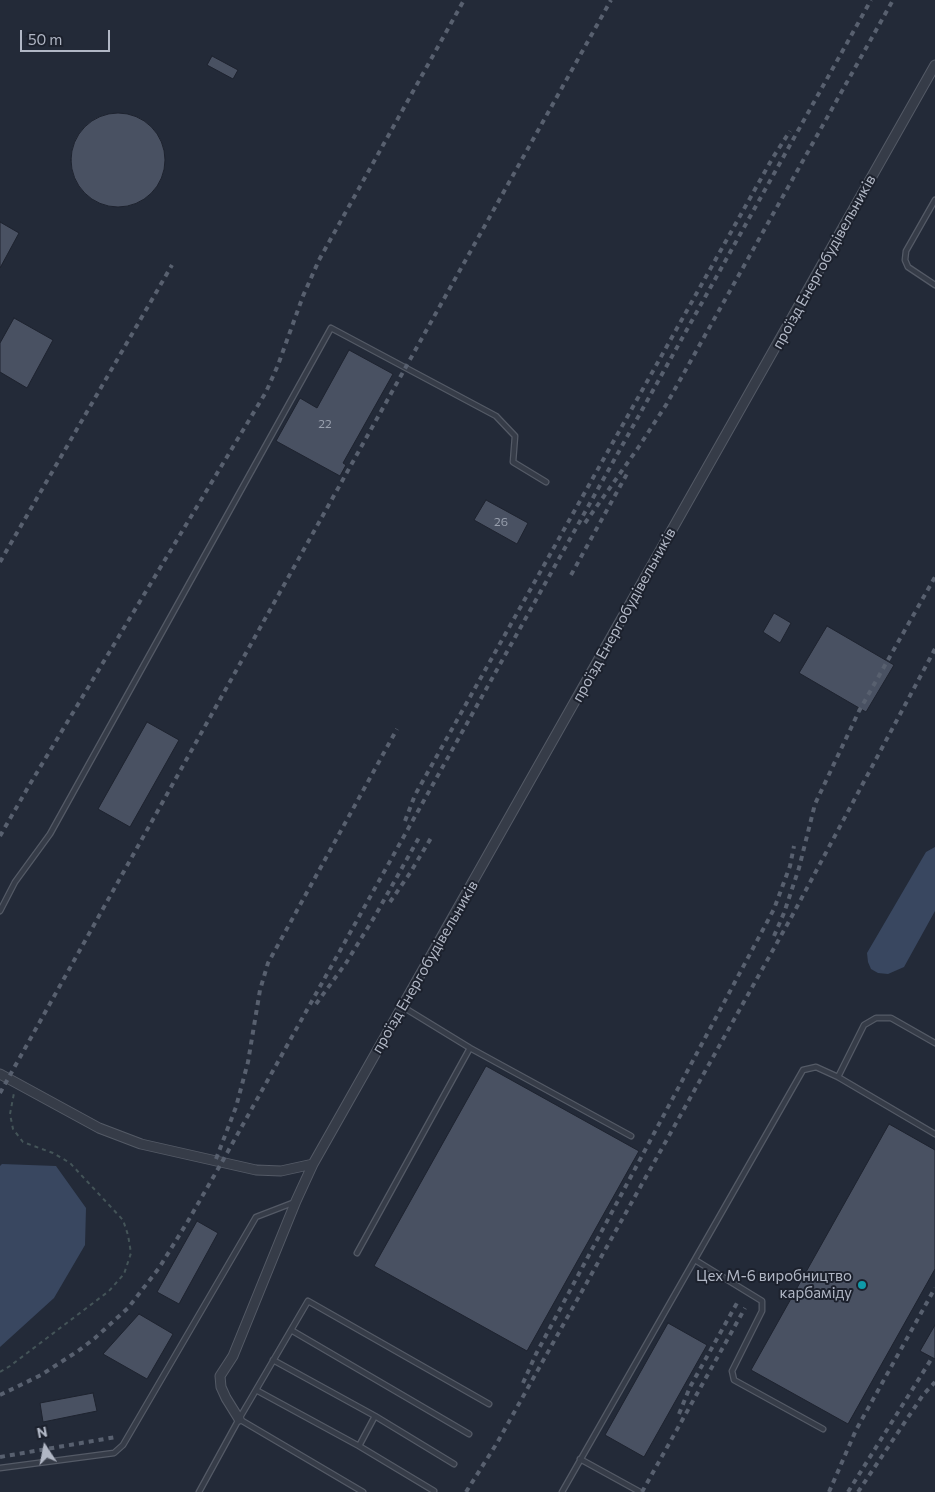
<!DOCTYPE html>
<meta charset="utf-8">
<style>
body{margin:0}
#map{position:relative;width:935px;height:1492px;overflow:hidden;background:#232a38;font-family:Commissioner,sans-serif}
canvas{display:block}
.north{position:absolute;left:20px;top:1422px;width:50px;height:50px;-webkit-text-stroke:4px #1c212d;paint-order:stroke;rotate:349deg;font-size:14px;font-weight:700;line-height:20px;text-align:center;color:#b1b7c5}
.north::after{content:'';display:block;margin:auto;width:18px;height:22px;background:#b1b7c5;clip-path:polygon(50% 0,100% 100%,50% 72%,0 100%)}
.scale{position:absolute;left:20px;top:30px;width:90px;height:22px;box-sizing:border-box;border:2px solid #b1b7c5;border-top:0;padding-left:6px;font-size:15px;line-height:18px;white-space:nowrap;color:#b1b7c5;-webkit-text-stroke:4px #1c212d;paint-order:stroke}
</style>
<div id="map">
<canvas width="935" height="1492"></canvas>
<div class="north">N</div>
<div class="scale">50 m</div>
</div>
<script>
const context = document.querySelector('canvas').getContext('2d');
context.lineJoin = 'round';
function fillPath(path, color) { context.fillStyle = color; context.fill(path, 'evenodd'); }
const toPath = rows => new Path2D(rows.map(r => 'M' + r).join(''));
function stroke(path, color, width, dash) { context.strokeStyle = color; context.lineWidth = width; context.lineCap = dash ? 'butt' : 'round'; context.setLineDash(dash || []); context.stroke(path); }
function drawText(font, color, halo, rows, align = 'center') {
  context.font = font + ' Commissioner,sans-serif'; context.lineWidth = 4; context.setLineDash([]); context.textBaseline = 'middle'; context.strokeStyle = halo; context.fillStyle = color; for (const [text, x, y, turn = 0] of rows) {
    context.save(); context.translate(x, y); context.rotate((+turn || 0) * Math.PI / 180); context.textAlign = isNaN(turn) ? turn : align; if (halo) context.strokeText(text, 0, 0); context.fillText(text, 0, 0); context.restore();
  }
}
const water = toPath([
 [935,847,935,911,904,967,888,974,878,973,871,969,868,962,867,953,926,852],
 [2,1164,56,1166,86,1208,85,1245,54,1298,0,1347,0,1166]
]);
const building = toPath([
 [212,56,238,70,233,79,207,65,212,56],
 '71 160a47 47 0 1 1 94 0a47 47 0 1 1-94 0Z',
 [0,222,19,233,0,268,0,222],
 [14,318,53,340,27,388,0,372,0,343,14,318],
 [349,350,393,374,343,463,346,465,340,476,276,441,300,398,317,408,349,350],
 [486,500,528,523,517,544,474,520,486,500],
 [774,613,791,623,780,643,763,632,774,613],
 [827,626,894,665,866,712,799,673,827,626],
 [147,722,179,740,130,827,98,809,147,722],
 [486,1066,639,1151,527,1351,374,1266,486,1066],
 [889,1124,935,1150,935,1269,848,1424,751,1370,889,1124],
 [197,1221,218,1233,179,1304,157,1292,197,1221],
 [139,1314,173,1334,147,1379,103,1354,139,1314],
 [668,1323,707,1345,644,1457,605,1435,668,1323],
 [935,1325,935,1359,920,1351,935,1325],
 [93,1393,97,1411,43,1422,40,1403,93,1393]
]);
const path = toPath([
 [0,1372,10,1366,109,1291,124,1274,131,1253,128,1235,123,1220,70,1163,53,1153,23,1142,13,1129,10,1114,14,1093]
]);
const lane = toPath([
 [935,200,906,251,905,260,908,267,935,285],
 [0,911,15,882,50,834,331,328,496,416,515,436,513,462,546,482],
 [403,1007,470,1048,631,1136],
 [838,1077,864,1025,876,1018,891,1018,935,1043],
 [357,1253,470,1048],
 [695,1260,762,1301,762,1311,732,1371,734,1380,823,1429],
 [291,1330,469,1434],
 [273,1360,375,1416,454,1464],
 [256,1390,359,1446,434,1491],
 [239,1419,363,1492],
 [359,1446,375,1416],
 [580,1459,640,1492],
 [0,1468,114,1453,123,1445,256,1217,295,1202],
 [199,1492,239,1419,308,1301,489,1404],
 [562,1492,803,1070,816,1067,838,1077,935,1134]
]);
const street = toPath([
 [0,1074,99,1128,141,1144,256,1170,281,1171,313,1164],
 [239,1419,226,1398,221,1387,220,1376,233,1356,296,1201,313,1164,935,65]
]);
const rail = toPath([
 [585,523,638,448,666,405,893,0],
 [0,562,172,265],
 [571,575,628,472],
 [405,821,415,795,772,159,790,131],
 [0,836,30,784,266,392,278,365,303,296,319,260,464,0],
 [390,902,410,873,431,838],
 [774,936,784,913,799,868,815,804,859,711,935,577],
 [316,1004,346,963,375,916,421,834],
 [0,1093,611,0],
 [216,1159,236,1107,248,1062,260,990,268,963,397,729],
 [523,1383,536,1354,774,909,790,866,794,846],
 [0,1395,41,1375,78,1351,95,1338,128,1308,159,1268,188,1221,222,1162,871,0],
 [679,1414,690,1387,737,1303],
 [0,1457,116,1437],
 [466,1492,497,1443,792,916,935,649],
 [642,1492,745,1308],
 [829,1492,856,1430,935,1288],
 [848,1492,932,1358],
 [858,1492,923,1395,935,1382]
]);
const markers = [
 [862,1285,5,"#0f9aa8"]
];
const numberNames = [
 ["22",325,424],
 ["26",501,522]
];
const streetNames = [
 ["проїзд Енергобудівельників",824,262,-61],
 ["проїзд Енергобудівельників",624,615,-61],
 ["проїзд Енергобудівельників",425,967,-60]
];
const poiNames = [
 ["Цех М-6 виробництво",852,1276],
 ["карбаміду",852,1293]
];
fillPath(water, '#394760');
fillPath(building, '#495162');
stroke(building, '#1e232f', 1);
stroke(lane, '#545a66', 7);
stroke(street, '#545a66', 11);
stroke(path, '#445458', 2, [4, 4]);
stroke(lane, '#363c48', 4.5);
stroke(street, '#363c48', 9);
stroke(rail, '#58606f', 4, [5, 5]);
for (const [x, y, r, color] of markers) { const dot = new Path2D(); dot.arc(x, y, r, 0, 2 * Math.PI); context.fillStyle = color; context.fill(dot); stroke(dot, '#1c212d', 2); }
drawText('12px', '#979eac', null, numberNames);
drawText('15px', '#b1b7c5', '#1c212d', streetNames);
drawText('15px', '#b1b7c5', '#1c212d', poiNames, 'right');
</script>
